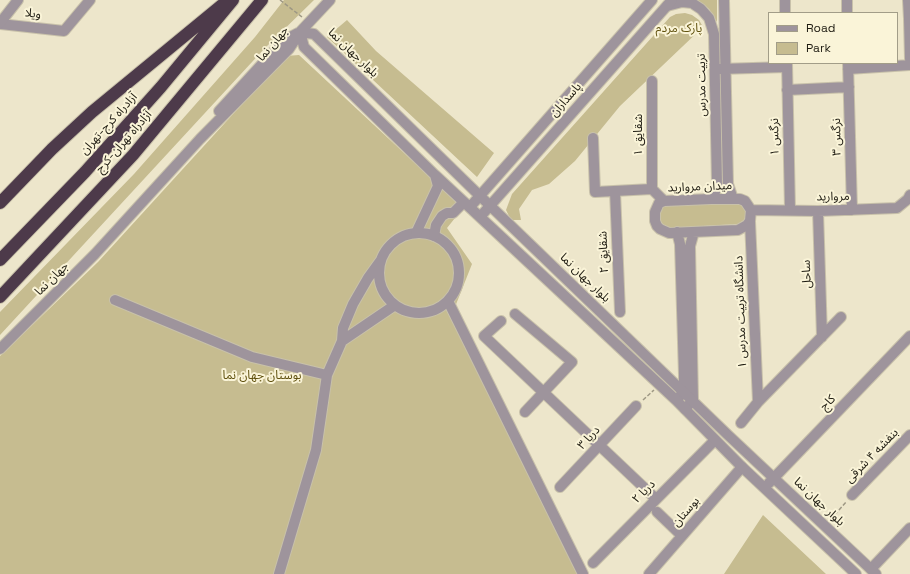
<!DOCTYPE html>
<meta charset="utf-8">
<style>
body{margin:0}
#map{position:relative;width:910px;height:574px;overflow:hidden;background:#ede6cb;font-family:"Space Grotesk",sans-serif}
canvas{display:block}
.legend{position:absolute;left:768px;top:12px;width:130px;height:52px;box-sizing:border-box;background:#faf4d8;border:1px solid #a29d88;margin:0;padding:5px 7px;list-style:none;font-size:12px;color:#1e1b11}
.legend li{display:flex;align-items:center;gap:8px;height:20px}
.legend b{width:20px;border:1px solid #a29d88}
</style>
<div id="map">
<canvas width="910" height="574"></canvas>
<ul class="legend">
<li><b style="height:5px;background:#9e949c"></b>Road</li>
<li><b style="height:11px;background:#c6bc90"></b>Park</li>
</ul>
</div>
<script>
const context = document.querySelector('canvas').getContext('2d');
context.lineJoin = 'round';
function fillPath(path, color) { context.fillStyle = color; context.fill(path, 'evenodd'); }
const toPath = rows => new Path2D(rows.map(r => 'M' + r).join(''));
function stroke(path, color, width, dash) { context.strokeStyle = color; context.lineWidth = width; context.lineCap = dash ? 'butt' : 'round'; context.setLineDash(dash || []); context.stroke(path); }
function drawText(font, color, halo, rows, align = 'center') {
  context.font = font + ' "Space Grotesk","Noto Sans Arabic",sans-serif'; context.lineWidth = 4; context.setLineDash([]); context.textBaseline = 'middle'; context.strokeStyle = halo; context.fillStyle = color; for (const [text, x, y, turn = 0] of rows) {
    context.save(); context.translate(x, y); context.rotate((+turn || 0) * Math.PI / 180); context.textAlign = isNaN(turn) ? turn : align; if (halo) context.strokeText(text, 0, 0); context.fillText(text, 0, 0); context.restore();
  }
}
const green = toPath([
 [284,0,314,0,264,49,0,335,0,312,134,174,255,37],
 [697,0,717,0,717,22,709,9],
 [685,13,692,15,699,20,703,27,620,106,575,161,549,184,532,190,519,209,521,220,511,220,506,210,512,194,670,17,676,14],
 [347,20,376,51,494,153,477,177,327,37],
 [299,55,463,208,447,228,472,264,451,317,519,457,579,574,0,574,0,356,98,262,286,56],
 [737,203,742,205,745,210,746,213,746,216,744,220,738,224,669,228,663,225,660,220,661,209,665,205],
 [763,515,826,574,724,574]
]);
const path = toPath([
 [280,0,302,17],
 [643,400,654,390],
 [831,519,847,501]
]);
const minor = toPath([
 [724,0,728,184,733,199],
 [785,0,785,13],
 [847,0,847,13],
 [908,0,909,19,910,18],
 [667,6,682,2,692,3,701,9,709,18,714,34,717,185,715,192,711,199],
 [909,19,910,59],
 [0,24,64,31,90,0],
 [787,63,790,210],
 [848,63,852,210],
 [719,69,787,67],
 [848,69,910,65],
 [787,90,849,87],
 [593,138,595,192,652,189,664,201],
 [652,189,652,81],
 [615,191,620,312],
 [711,199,740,199,745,201,751,210,750,221,747,225,738,230,669,233,660,229,657,226,655,221,655,212,659,203,664,201,711,199],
 [751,210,818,211,897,208,908,199,910,195],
 [818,211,822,337],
 [750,221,758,402],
 [677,232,680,244,684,375,684,392,679,397],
 '379 273a40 40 0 1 1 80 0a40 40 0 1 1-80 0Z',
 [115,300,252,357,327,375],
 [448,301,583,574],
 [515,314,572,362,525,412],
 [501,321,484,336,656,499],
 [342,341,395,305],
 [685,409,693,400,690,246,694,232],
 [741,423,758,402,841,317],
 [560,487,636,406],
 [852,495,910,435],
 [657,512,682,536],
 [593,563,715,440],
 [871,569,910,528],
 [279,574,316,450,327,375,342,341,343,328,353,304,368,278,381,260],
 [649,574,742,467]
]);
const tertiary = toPath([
 [0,23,18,0],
 [300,32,314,34,480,196,729,436,876,574],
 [300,32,304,47,435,175,676,400,742,467,856,574],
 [219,111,283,41,298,33],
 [470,207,652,0],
 [480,217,672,0],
 [416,233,438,186,435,175],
 [434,236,436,225,442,216,447,213,453,213,464,202],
 [0,349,95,254,200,139,289,49,300,32,330,0],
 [769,483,910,336]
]);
const motorway = toPath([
 [0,203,52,149,92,112,222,5],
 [0,260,85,172,161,87,233,0],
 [0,297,133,155,262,0]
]);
const streetNames = [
 ["ویلا",33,14,6],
 ["جهان نما",273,44,-50],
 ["بلوار جهان نما",353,53,44],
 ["تربیت مدرس",702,85,-91],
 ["پاسداران",566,100,-49],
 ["آزادراه کرج-تهران",109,124,-48],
 ["شقایق ۱",639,135,-90],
 ["نرگس ۱",775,137,-91],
 ["نرگس ۳",837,137,-91],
 ["آزادراه تهران-کرج",124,142,-49],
 ["میدان مروارید",700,187,-2],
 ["مروارید",833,197,-1],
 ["شقایق ۲",604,252,-92],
 ["ساحل",807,274,-92],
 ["بلوار جهان نما",585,278,44],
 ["جهان نما",52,279,-45],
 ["۱ دانشگاه تربیت مدرس",741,312,-92],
 ["کاج",828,403,-46],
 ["دریا ۳",589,438,-47],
 ["بنفشه ۴ شرقی",872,456,-46],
 ["دریا ۲",644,492,-45],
 ["بلوار جهان نما",819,502,43],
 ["بوستان",686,512,-49]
];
const parkNames = [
 ["پارک مردم",679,29],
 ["بوستان جهان نما",262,376]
];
fillPath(green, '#c6bc90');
stroke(minor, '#c8c1aa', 12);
stroke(tertiary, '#c8c1aa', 12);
stroke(motorway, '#c8c1aa', 14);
stroke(path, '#9e9884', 1.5, [4, 2]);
stroke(minor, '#9e949c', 10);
stroke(tertiary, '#9e949c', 10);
stroke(motorway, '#4d3a4a', 12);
drawText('12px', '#1e1b11', '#faf4d8', streetNames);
drawText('12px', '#615210', '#faf4d8', parkNames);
</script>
